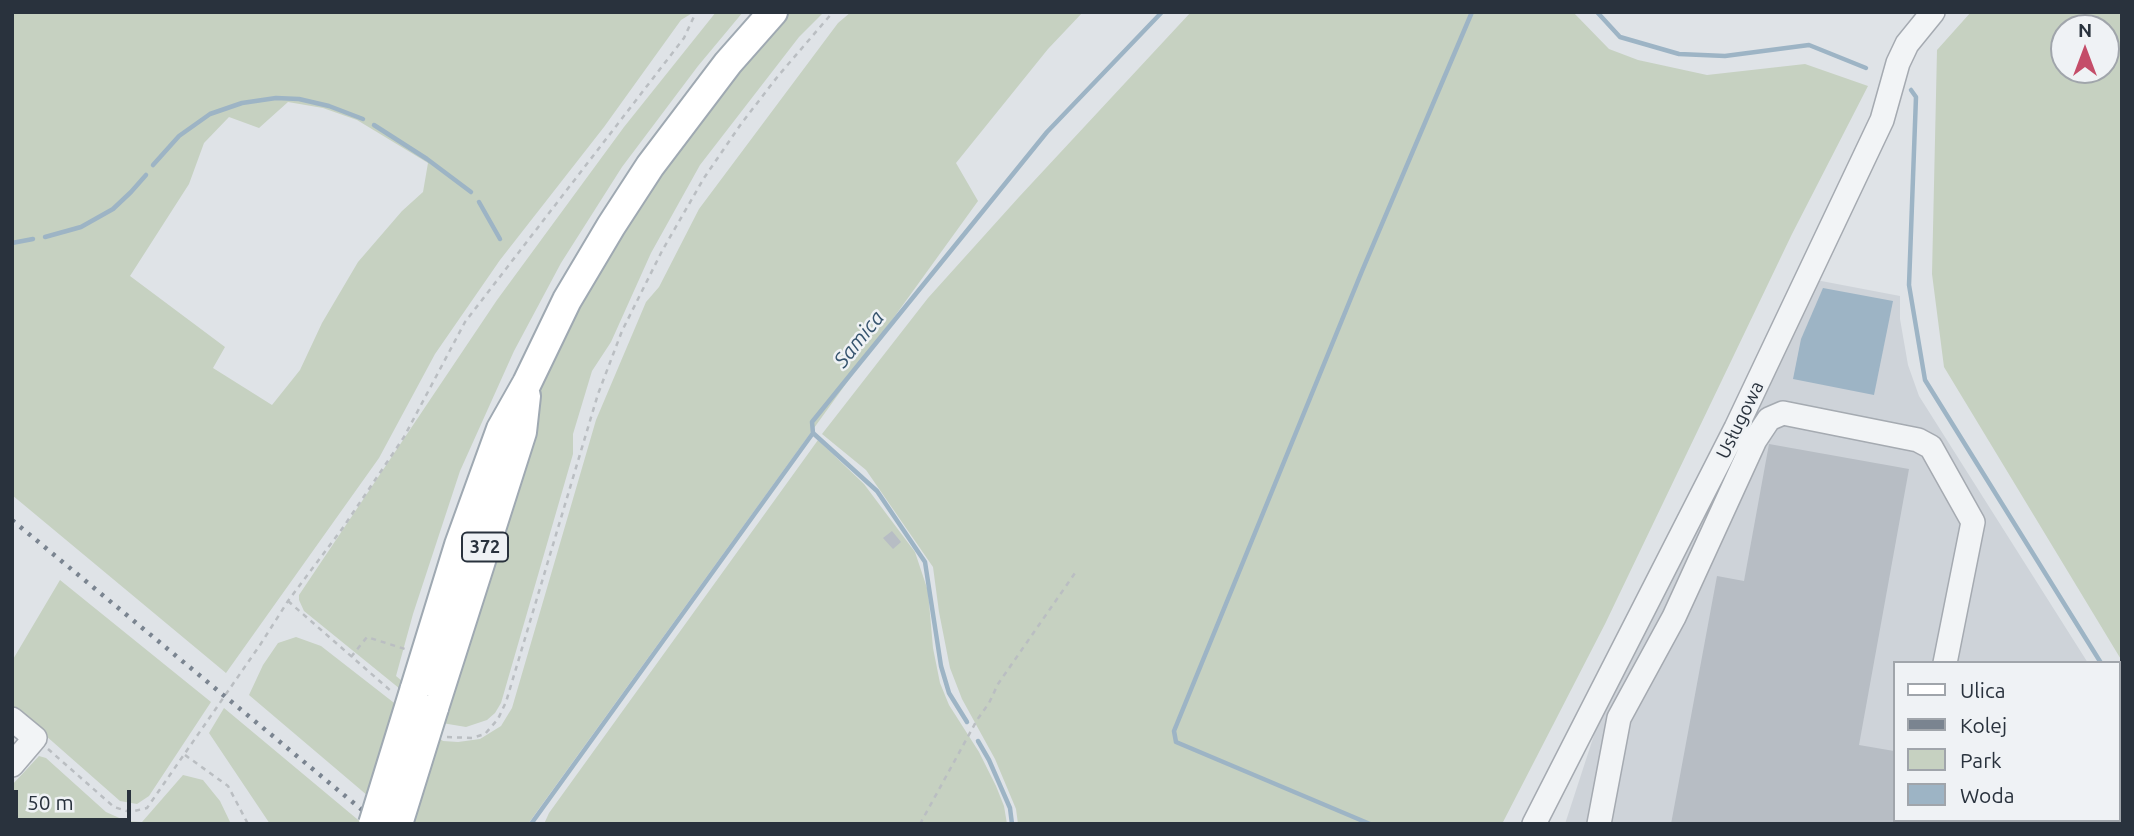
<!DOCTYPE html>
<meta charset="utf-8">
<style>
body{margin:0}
#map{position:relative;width:2134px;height:836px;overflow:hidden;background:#dfe3e7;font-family:Ubuntu,sans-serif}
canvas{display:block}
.frame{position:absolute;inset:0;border:14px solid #29323d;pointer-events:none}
.legend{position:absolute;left:1893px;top:661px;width:228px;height:161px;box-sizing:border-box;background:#eff2f5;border:2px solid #a0a5ab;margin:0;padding:9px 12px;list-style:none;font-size:21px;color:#29323d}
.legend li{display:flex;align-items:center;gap:14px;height:35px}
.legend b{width:35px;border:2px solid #a0a5ab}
.north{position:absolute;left:2050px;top:14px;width:70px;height:70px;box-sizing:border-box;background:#eff2f5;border:2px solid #a0a5ab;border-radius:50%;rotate:0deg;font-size:19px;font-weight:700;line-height:28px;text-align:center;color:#29323d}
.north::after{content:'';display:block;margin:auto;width:24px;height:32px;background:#c44d69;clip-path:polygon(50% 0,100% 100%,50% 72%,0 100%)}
.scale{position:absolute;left:14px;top:790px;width:117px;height:32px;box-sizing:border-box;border:4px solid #29323d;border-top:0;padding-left:9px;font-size:21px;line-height:24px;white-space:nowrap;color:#29323d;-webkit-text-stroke:5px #eff2f5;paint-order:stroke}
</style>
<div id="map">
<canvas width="2134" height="836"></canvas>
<div class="frame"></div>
<ul class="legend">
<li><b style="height:9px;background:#fff"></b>Ulica</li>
<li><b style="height:9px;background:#7a8490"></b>Kolej</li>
<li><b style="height:19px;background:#c6d1c1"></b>Park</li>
<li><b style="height:19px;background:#9db4c5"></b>Woda</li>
</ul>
<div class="north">N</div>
<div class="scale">50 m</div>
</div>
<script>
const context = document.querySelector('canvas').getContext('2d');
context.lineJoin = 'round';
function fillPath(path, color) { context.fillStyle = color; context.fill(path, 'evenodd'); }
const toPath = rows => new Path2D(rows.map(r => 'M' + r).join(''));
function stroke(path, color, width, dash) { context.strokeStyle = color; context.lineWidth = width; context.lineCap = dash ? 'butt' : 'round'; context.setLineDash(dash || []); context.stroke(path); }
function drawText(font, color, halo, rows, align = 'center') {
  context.font = font + ' Ubuntu,sans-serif'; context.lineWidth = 5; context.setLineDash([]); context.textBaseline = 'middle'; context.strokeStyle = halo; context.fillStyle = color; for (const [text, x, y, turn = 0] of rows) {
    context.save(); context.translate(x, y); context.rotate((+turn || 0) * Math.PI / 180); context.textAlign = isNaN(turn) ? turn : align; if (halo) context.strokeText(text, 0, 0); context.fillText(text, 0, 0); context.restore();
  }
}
const built = toPath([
 [1816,280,1900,296,1900,319,1908,365,1919,396,2088,663,1894,663,1894,820,2118,820,2118,714,2122,719,2122,824,1565,824,1595,732]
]);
const green = toPath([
 [12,12,694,12,681,20,604,127,500,260,435,354,379,458,226,673,12,495],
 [288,102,323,108,357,120,428,163,423,192,402,211,358,262,322,323,300,370,272,405,213,368,225,347,130,276,189,184,204,143,229,117,259,128],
 [716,12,743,12,698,66,622,167,561,263,514,351,460,471,413,614,396,676,444,716,530,438,539,390,564,325,613,240,707,105,790,12,824,12,799,37,700,165,651,253,611,342,592,371,573,434,573,454,501,703,495,713,487,720,466,727,442,723,304,611,299,600,299,595,497,300,624,127],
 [851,12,1083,12,1048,49,956,163,978,201,528,824,401,824,249,695,263,665,278,643,296,637,321,646,443,741,458,742,480,739,501,726,512,708,596,420,646,302,659,287,699,209,838,23],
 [1191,12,1573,12,1609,49,1638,60,1707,75,1805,64,1868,86,1792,234,1605,624,1502,824,1018,824,1016,809,995,759,962,699,950,668,939,612,933,567,866,470,822,434,928,298,1019,197],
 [1971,12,2122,12,2122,661,1944,367,1932,274,1937,50],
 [2064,28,2106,28,2106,70,2064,70],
 [818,440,864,484,915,552,928,591,933,648,940,683,949,705,979,752,996,786,1004,806,1007,824,544,824,549,813],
 [60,580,211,702,149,796,137,804,120,801,12,706,12,661],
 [224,708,363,824,270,824,209,733],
 [39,756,46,758,106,812,126,821,142,822,183,775,203,780,220,801,231,824,12,824,12,785]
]);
const water = toPath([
 [1823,288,1893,301,1874,395,1793,379,1801,339]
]);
const stream = toPath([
 [1597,12,1620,37,1679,54,1725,56,1809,45,1866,68],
 [1911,90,1916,97,1909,285,1925,380,2101,663],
 [374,125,427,159,471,192],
 [153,165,179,136,210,114,242,103,276,98,299,99,329,106,363,119],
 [479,202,500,239],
 [45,237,81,227,113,209,131,192,146,175],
 [12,243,33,239],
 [2118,690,2122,695],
 [967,722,949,693,941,666,925,562,877,491,813,433,812,422,1047,132,1162,12],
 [978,741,989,760,1010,808,1012,824],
 [531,824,813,433],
 [1370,824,1176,742,1174,731,1362,271,1472,12]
]);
const building = toPath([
 [1769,444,1909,469,1859,745,1894,751,1894,820,2118,820,2118,792,2122,793,2122,824,1671,824,1717,576,1744,581],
 [892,531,901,542,893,549,883,538]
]);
const path = toPath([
 [288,601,391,691],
 [351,657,367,637,405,649],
 [447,737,472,738,485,734,498,719,506,702,598,394,622,331,662,251,704,178,741,124,778,76,833,12],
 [48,749,114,807,130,812,147,808,260,645,288,601,342,529,404,437,465,322,684,38,696,12],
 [185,755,228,786,248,824],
 [920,824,977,720,989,703,998,684,1075,573]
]);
const minor = toPath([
 [12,719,35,738,12,765],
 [2118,743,2122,749],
 [1534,824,1736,428,1882,120,1898,63,1907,44,1933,12],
 [1599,824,1619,718,1674,617,1755,440,1769,419,1783,413,1918,440,1931,447,1973,522,1945,663]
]);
const major = toPath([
 [414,691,459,545,501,429,527,383,567,300,611,226,650,166,728,63,773,12],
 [434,708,522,432,526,396]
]);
const rail = toPath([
 [12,520,379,824]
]);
const majorBridge = toPath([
 [373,824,414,691],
 [398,824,434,708]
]);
const shields = [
 [485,547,46]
];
const shieldNames = [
 ["372",485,547]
];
const streetNames = [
 ["Usługowa",1740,420,-64]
];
const waterNames = [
 ["Samica",859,339,-51]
];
fillPath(built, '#ced3d9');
fillPath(green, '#c6d1c1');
fillPath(water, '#9db4c5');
stroke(stream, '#9db4c5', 4.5);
fillPath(building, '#b7bdc4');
stroke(minor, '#a5aab1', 26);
stroke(major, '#9fa9b2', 32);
stroke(path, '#babec2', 2.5, [5, 5]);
stroke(minor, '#f2f4f6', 23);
stroke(major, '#fff', 28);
stroke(rail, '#7a8490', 4.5, [3.5, 7]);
stroke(majorBridge, '#9fa9b2', 32, []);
stroke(majorBridge, '#fff', 28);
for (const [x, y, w] of shields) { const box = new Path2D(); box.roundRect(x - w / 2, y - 14.5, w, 29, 5); context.fillStyle = '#eff2f5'; context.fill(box); stroke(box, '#29323d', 2); }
drawText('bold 18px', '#29323d', null, shieldNames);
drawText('19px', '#29323d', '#eff2f5', streetNames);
drawText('italic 21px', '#36546e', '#eff2f5', waterNames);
</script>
